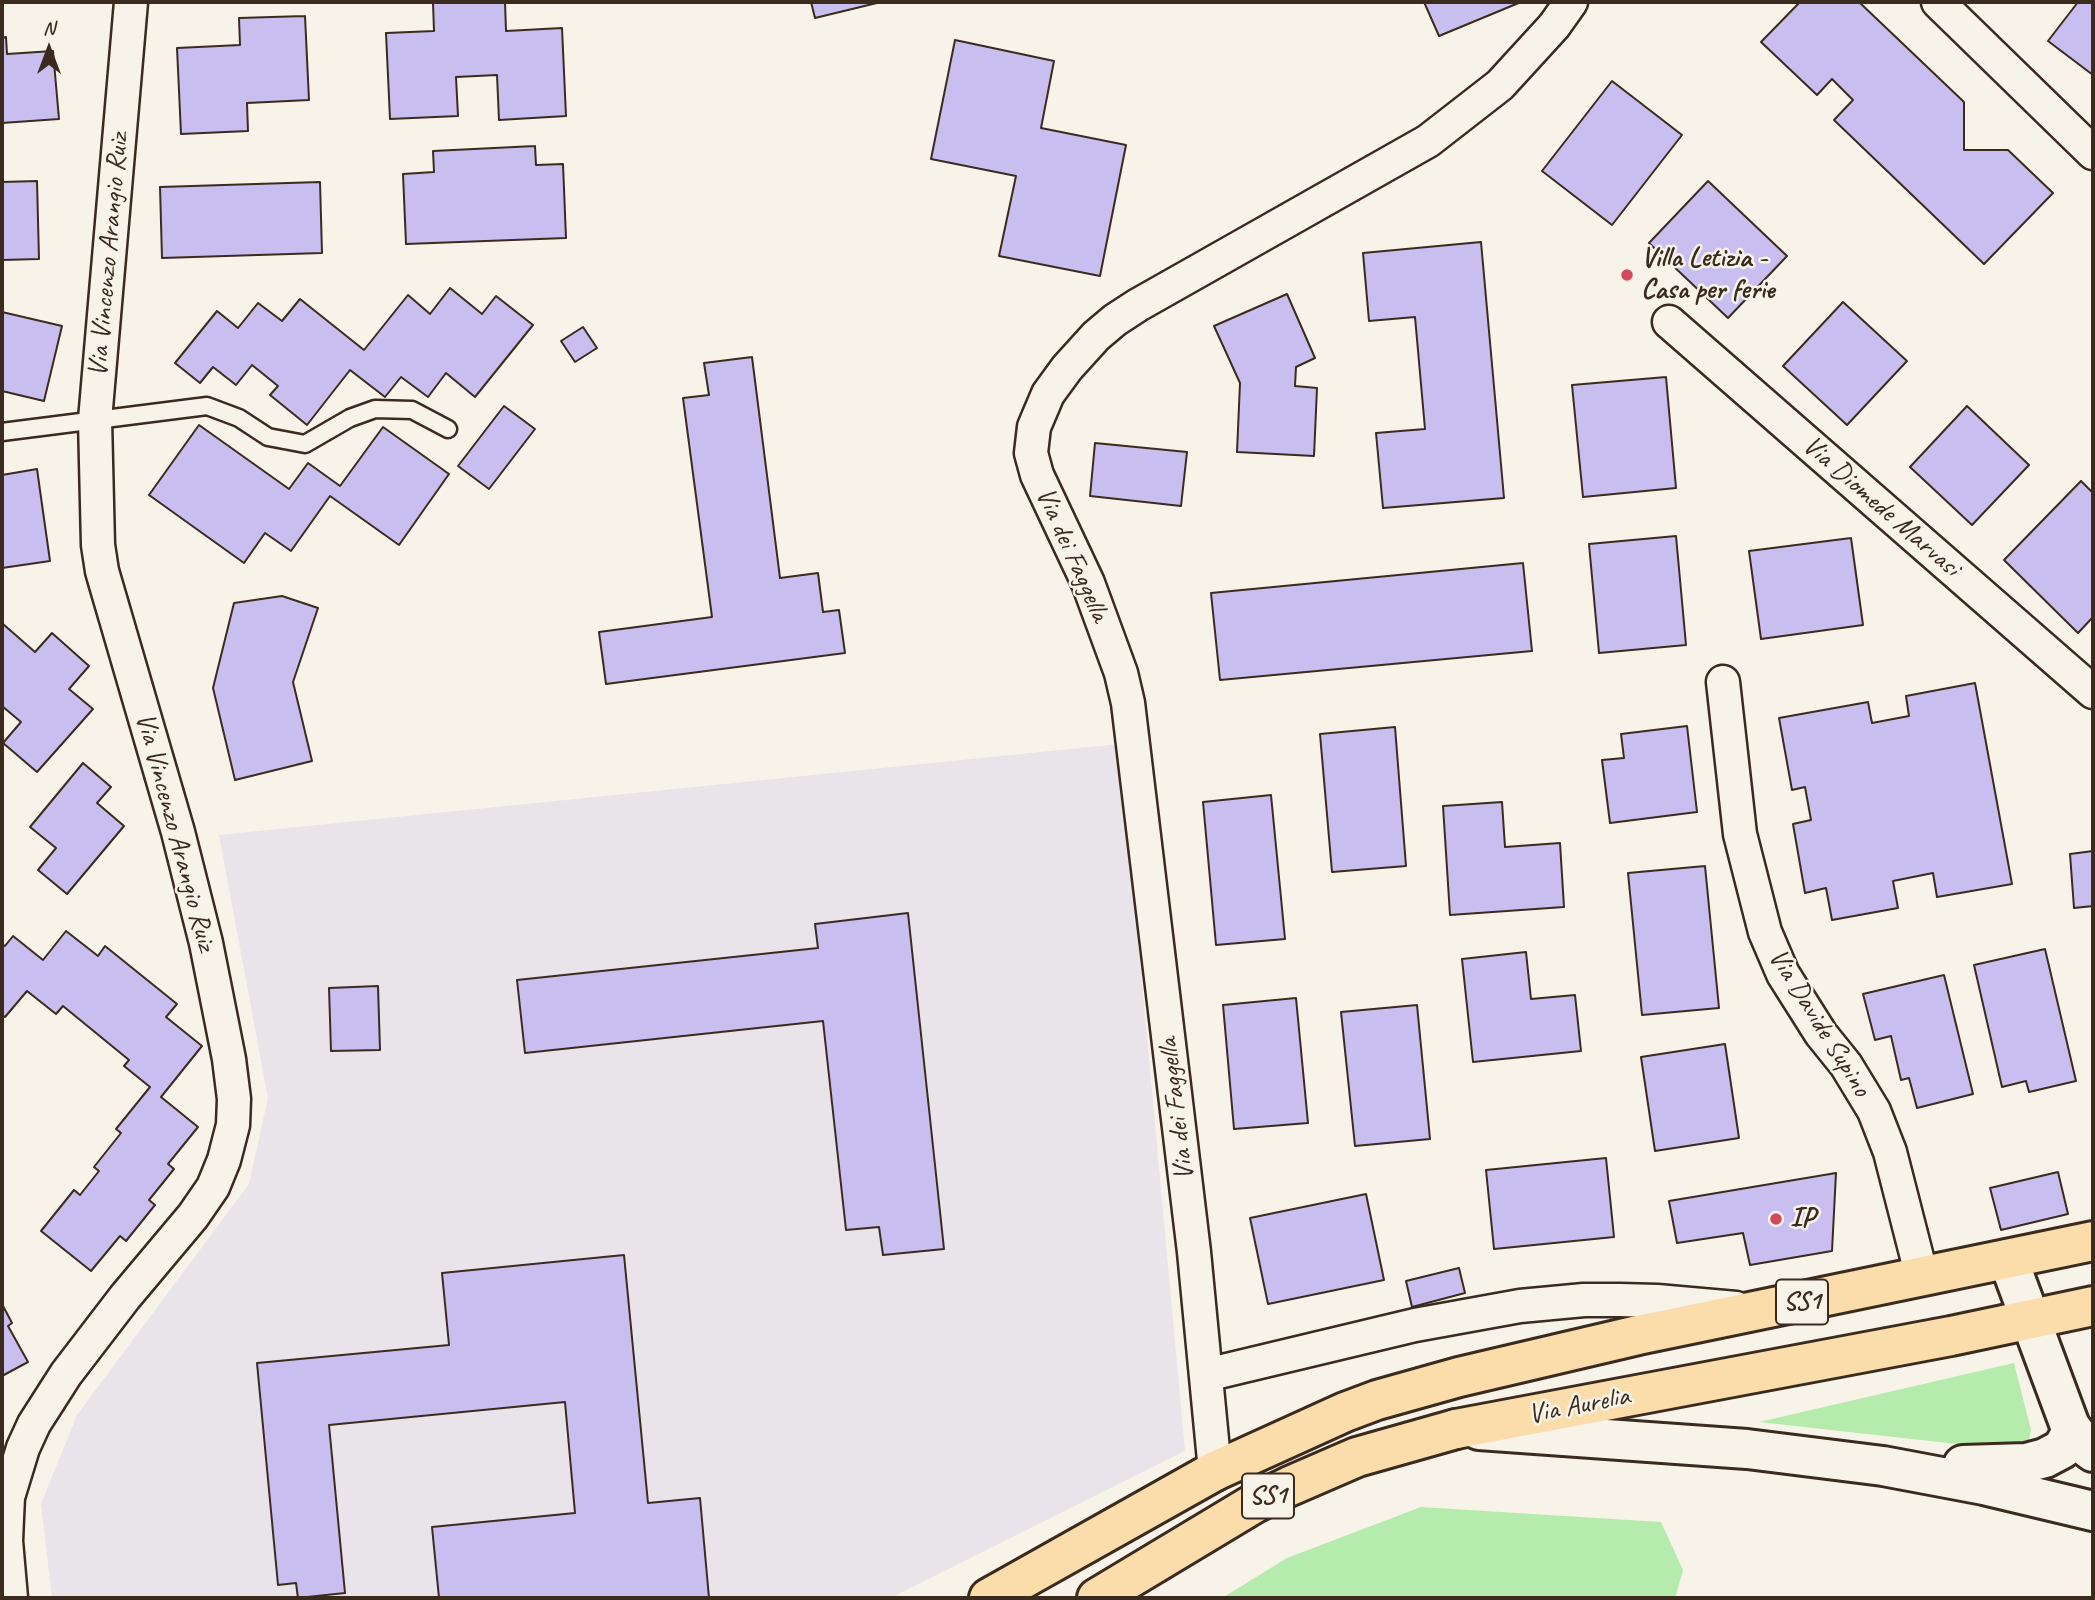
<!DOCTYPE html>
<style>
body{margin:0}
#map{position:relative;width:2095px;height:1600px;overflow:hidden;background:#f7f3e8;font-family:Caveat,sans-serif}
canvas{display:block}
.frame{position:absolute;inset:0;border:4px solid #3b2a1e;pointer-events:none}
.north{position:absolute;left:14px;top:14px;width:70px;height:70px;-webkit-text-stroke:5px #f7f3e8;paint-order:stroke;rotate:0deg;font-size:19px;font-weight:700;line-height:28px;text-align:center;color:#3b2a1e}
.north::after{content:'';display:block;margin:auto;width:24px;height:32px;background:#3b2a1e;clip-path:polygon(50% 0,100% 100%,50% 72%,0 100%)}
</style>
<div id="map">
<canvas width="2095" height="1600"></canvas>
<div class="frame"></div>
<div class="north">N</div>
</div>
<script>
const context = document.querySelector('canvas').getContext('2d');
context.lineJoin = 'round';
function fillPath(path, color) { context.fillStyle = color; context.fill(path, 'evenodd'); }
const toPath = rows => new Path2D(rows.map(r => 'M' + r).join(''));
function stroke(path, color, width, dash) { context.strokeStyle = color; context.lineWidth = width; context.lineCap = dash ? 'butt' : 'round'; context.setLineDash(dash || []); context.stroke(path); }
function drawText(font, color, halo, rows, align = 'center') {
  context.font = font + ' Caveat,sans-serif'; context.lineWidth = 5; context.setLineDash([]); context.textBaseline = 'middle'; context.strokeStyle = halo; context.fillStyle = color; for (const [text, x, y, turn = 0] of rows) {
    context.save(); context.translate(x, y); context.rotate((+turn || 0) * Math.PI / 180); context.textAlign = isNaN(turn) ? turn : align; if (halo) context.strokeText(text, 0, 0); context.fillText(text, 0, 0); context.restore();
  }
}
const built = toPath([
 [1120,744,1185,1451,890,1598,52,1598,41,1504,77,1415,249,1184,268,1098,219,835]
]);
const green = toPath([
 [2014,1363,2031,1430,2028,1445,2002,1449,1759,1422],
 [1421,1507,1661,1522,1683,1570,1675,1598,1222,1598,1287,1558]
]);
const building = toPath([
 [505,2,506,31,562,28,566,116,499,120,497,75,456,77,458,116,390,119,386,33,434,31,433,3,505,2],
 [811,2,881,2,815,18,811,2],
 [1424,2,1521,2,1439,36,1424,2],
 [1800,2,1859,2,1964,102,1964,150,2008,150,2053,193,1984,264,1834,120,1853,100,1832,79,1817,95,1761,42,1800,2],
 [2078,2,2093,2,2093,75,2048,41,2078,2],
 [305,16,309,100,247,103,248,131,181,134,177,48,240,45,239,18,305,16],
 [6,37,7,54,53,51,59,119,2,123,2,38,6,37],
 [955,40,1054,61,1041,128,1126,145,1100,276,999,256,1016,176,931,159,955,40],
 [1612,81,1682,135,1612,225,1542,171,1612,81],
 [535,146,536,165,563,164,566,238,406,244,403,174,434,172,433,151,535,146],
 [37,181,39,259,2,260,2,182,37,181],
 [1708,181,1787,256,1728,318,1649,243,1708,181],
 [320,182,322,253,162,258,160,187,320,182],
 [1481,242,1504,498,1383,508,1376,433,1425,429,1415,317,1369,321,1363,253,1481,242],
 [450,288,482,314,496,296,533,325,475,397,446,373,428,397,401,377,385,397,350,370,307,425,270,395,278,386,252,365,236,385,213,367,200,383,175,363,217,311,238,328,258,303,282,321,300,299,364,350,408,295,430,314,450,288],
 [1287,294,1315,358,1296,367,1295,386,1317,388,1314,456,1237,452,1240,383,1214,326,1287,294],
 [1843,302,1907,361,1847,425,1783,366,1843,302],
 [2,312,62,326,44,401,2,391,2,312],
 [583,327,597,348,575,362,561,341,583,327],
 [752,357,780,578,818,573,823,612,839,610,845,653,606,684,599,632,712,617,683,398,709,395,704,363,752,357],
 [1666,377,1676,488,1583,497,1572,385,1666,377],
 [504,406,535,429,489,489,458,466,504,406],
 [1967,406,2029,465,1972,525,1910,467,1967,406],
 [199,425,289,489,308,463,340,486,383,427,449,474,399,545,330,496,291,551,265,533,244,563,149,495,199,425],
 [1095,443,1187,452,1181,506,1090,496,1095,443],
 [37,469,50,561,2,568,2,475,37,469],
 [2081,481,2093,493,2093,617,2078,633,2004,560,2081,481],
 [1676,536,1686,645,1599,653,1589,544,1676,536],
 [1851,538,1863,625,1761,639,1749,551,1851,538],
 [1523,563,1532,651,1220,680,1211,593,1523,563],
 [282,596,318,608,293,682,312,761,235,780,213,688,234,603,282,596],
 [3,624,35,652,52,633,89,666,69,689,93,709,37,772,3,743,21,722,2,706,3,624],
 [1975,683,2012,884,1937,897,1933,873,1893,881,1898,908,1832,920,1826,888,1805,893,1793,824,1811,820,1805,787,1792,790,1779,718,1868,702,1872,723,1909,716,1906,696,1975,683],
 [1687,726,1697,812,1610,823,1602,760,1624,758,1621,734,1687,726],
 [1395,727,1406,866,1332,872,1320,734,1395,727],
 [83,763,111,787,97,803,124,826,67,894,38,870,56,848,30,827,83,763],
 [1271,795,1285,939,1216,945,1203,802,1271,795],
 [1502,802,1505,847,1560,843,1564,907,1450,915,1443,806,1502,802],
 [2093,851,2093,906,2074,908,2070,854,2093,851],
 [1705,866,1719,1008,1642,1015,1628,873,1705,866],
 [908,913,944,1249,883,1255,879,1227,846,1230,823,1021,525,1053,517,980,818,948,815,924,908,913],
 [66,931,98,956,105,946,177,1004,166,1017,202,1046,161,1097,198,1127,168,1164,174,1169,149,1200,155,1205,126,1241,120,1236,91,1271,41,1231,74,1190,80,1195,99,1171,94,1167,121,1133,116,1129,150,1087,124,1066,129,1060,63,1006,56,1014,27,991,5,1017,2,1015,2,944,5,946,13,936,43,960,66,931],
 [2045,949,2076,1081,2029,1092,2026,1081,2002,1087,1974,965,2045,949],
 [1526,952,1531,999,1575,995,1581,1051,1473,1062,1462,959,1526,952],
 [1944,975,1973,1094,1917,1108,1909,1078,1901,1080,1891,1036,1875,1040,1863,994,1944,975],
 [378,986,380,1050,331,1051,329,988,378,986],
 [1296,998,1308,1123,1234,1129,1223,1005,1296,998],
 [1417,1005,1430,1139,1355,1146,1341,1012,1417,1005],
 [1725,1044,1739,1138,1655,1151,1641,1057,1725,1044],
 [1606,1158,1614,1237,1494,1249,1486,1170,1606,1158],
 [2058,1172,2068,1214,2001,1230,1990,1188,2058,1172],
 [1836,1173,1832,1251,1750,1265,1743,1233,1677,1243,1669,1201,1836,1173],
 [1366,1194,1384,1280,1268,1304,1250,1218,1366,1194],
 [624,1255,648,1503,700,1498,709,1598,439,1598,432,1527,575,1513,565,1402,329,1425,345,1593,298,1598,296,1583,278,1585,257,1363,449,1345,442,1273,624,1255],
 [1459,1268,1465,1293,1412,1307,1406,1281,1459,1268],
 [2,1304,12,1323,8,1326,28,1362,2,1376,2,1304]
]);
const service = toPath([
 [2,432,207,406,239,418,268,437,305,444,350,418,375,409,412,410,448,429]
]);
const minor = toPath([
 [1938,2,2093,153],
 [1669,322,2093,692],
 [1723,682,1740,834,1765,932,1783,974,1821,1034,1846,1065,1874,1111,1890,1152,1922,1277],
 [1206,1375,1415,1325,1520,1306,1584,1300,1620,1300,1657,1301,1736,1308],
 [1215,1471,1194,1252,1128,703,1121,673,1088,583,1037,475,1031,453,1034,427,1048,394,1067,368,1096,336,1115,320,1138,305,1428,141,1500,85,1554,26,1571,2],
 [11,1598,6,1541,7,1518,8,1497,23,1448,34,1424,66,1374,125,1297,193,1216,213,1187,224,1160,233,1125,234,1099,229,1059,206,943,178,832,102,571,98,545,95,420,131,2]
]);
const secondary = toPath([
 [2008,1259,2070,1426,2084,1445,2093,1452],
 [1479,1430,1747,1449,1883,1466,1984,1485,2093,1511],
 [1963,1465,2026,1463,2045,1458,2062,1449,2070,1435,2070,1426]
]);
const primary = toPath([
 [1456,1429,1951,1336,2093,1306],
 [1215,1471,1345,1412,1377,1400,1459,1377,1638,1335,2093,1241]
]);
const trunk = toPath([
 [989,1598,1215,1471],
 [1097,1598,1255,1503,1290,1486,1357,1457,1456,1429]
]);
const markers = [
 [1627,275,7,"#d1495b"],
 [1776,1219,7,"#d1495b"]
];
const shields = [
 [1802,1302,52],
 [1268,1496,52]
];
const shieldNames = [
 ["SS1",1802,1302],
 ["SS1",1268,1496]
];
const streetNames = [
 ["Via Vincenzo Arangio Ruiz",109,255,-85],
 ["Via Diomede Marvasi",1881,507,41],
 ["Via dei Faggella",1072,555,66],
 ["Via Vincenzo Arangio Ruiz",175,832,75],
 ["Via Davide Supino",1819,1023,58],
 ["Via dei Faggella",1177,1109,-97],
 ["Via Aurelia",1579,1406,-11]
];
const poiNames = [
 ["Villa Letizia -",1641,259],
 ["Casa per ferie",1641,291],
 ["IP",1790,1219]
];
fillPath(built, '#e9e3ea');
fillPath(green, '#b5ebad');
fillPath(building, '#c8bef0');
stroke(building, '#3b2a1e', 2);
stroke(service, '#3b2a1e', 21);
stroke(minor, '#3b2a1e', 37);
stroke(secondary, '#3b2a1e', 44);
stroke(primary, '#3b2a1e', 44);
stroke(trunk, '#3b2a1e', 44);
stroke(service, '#f7f3e8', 16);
stroke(minor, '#f7f3e8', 32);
stroke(secondary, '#f7f3e8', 38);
stroke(primary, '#faddab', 38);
stroke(trunk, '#faddab', 38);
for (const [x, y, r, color] of markers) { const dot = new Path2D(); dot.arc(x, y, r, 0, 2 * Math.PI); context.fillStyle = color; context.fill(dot); stroke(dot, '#f7f3e8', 2.5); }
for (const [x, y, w] of shields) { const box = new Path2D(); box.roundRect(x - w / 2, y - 22.5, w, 45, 5); context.fillStyle = '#f7f3e8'; context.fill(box); stroke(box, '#3b2a1e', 2); }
drawText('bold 26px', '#3b2a1e', null, shieldNames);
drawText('28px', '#3b2a1e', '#f7f3e8', streetNames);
drawText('bold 28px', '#3b2a1e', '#f7f3e8', poiNames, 'left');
</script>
